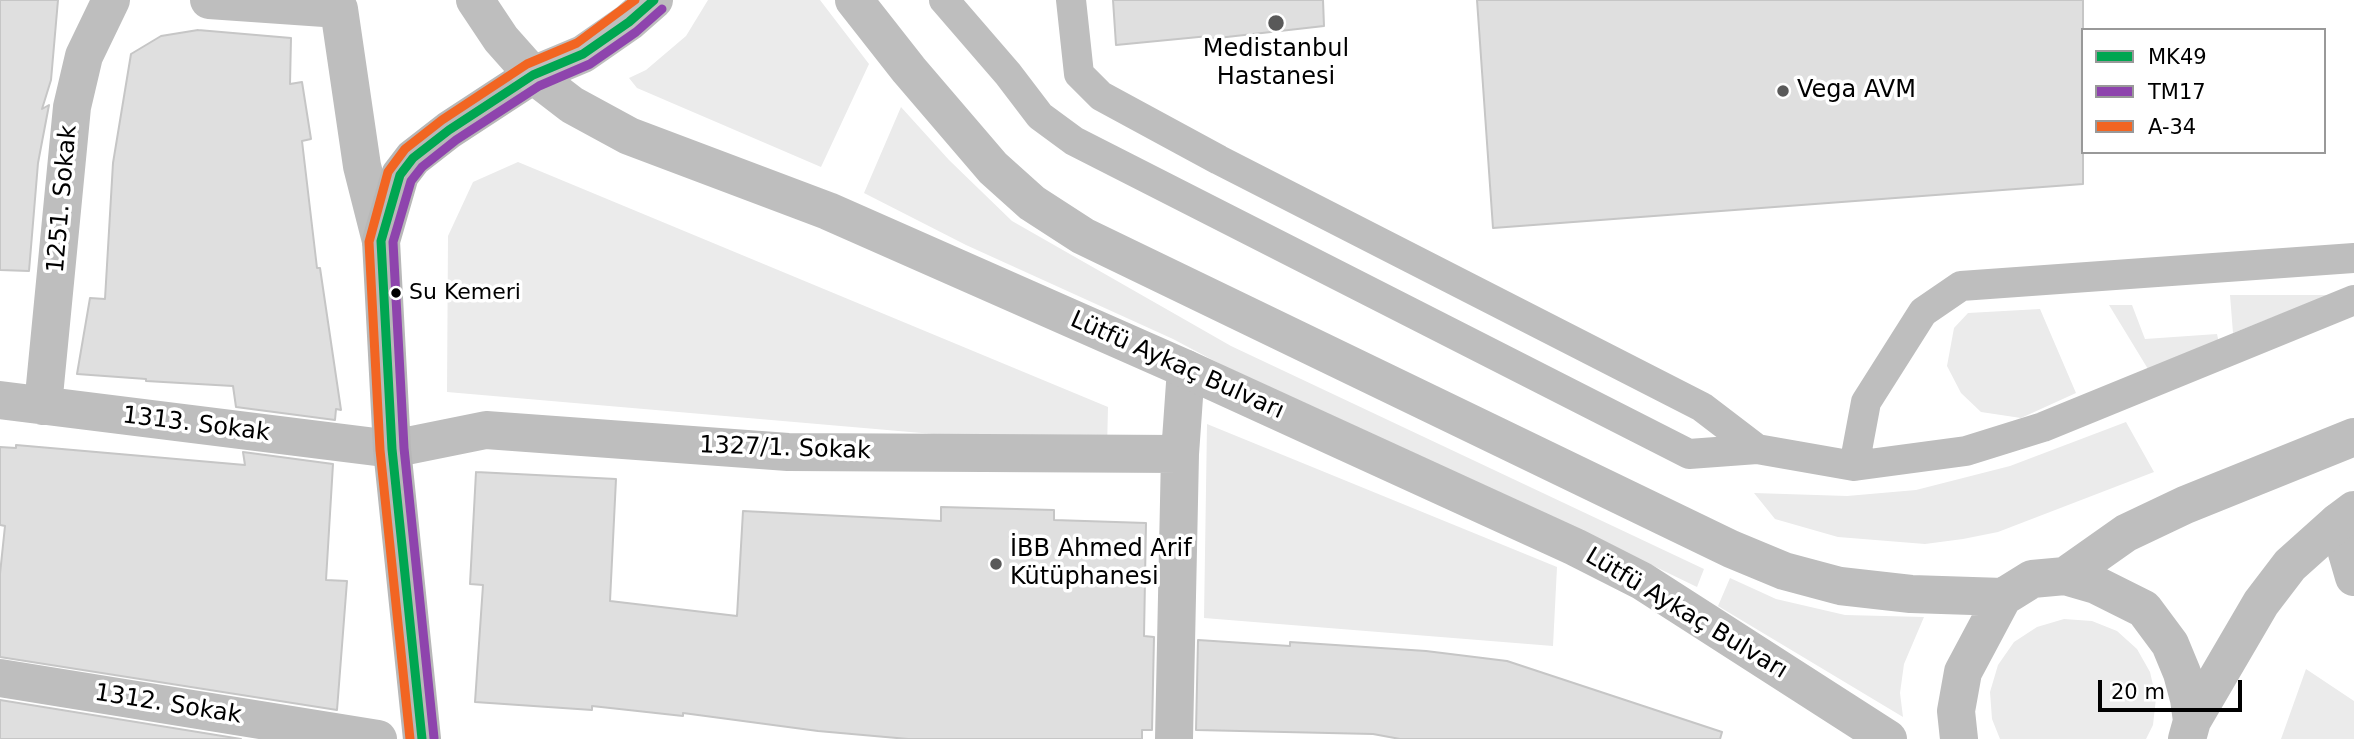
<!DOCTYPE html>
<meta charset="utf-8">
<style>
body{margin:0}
#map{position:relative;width:2354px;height:739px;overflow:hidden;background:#fff;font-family:"DejaVu Sans",sans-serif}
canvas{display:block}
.legend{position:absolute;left:2081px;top:28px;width:245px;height:126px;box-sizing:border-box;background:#fff;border:2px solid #999;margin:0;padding:9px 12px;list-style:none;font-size:21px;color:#000}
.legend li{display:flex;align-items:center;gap:14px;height:35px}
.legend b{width:35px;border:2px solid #999}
.scale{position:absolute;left:2098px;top:680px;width:144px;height:32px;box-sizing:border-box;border:4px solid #000;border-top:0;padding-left:9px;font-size:21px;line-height:24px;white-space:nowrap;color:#000;-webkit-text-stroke:5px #fff;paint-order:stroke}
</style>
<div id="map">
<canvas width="2354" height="739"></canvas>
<ul class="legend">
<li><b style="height:9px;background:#00a651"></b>MK49</li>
<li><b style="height:9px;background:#8e44ad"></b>TM17</li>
<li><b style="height:9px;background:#f26522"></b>A-34</li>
</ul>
<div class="scale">20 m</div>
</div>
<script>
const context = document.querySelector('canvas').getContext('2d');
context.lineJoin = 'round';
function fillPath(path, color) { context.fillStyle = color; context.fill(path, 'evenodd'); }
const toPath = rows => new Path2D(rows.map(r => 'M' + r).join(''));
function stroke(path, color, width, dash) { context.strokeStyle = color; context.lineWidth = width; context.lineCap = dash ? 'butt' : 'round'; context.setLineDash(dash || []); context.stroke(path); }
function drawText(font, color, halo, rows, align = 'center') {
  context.font = font + ' "DejaVu Sans",sans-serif'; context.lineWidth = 7; context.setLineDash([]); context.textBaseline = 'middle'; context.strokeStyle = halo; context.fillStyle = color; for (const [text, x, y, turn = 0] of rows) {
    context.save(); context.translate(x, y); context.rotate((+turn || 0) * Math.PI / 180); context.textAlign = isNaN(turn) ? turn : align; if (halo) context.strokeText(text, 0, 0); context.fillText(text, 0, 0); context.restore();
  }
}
const green = toPath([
 [708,0,820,0,869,64,821,167,637,88,629,78,646,70,686,36],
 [901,107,949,160,1012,221,1231,346,1704,569,1697,587,1534,508,1222,365,1173,339,966,245,864,193],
 [518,162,1108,407,1107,449,447,392,448,236,473,182],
 [2230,295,2329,295,2233,333],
 [2109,305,2132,305,2145,339,2217,334,2219,343,2148,369],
 [2040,309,2076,393,2021,418,1981,412,1961,393,1947,366,1954,328,1968,313],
 [2126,422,2154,472,1998,532,1963,539,1925,544,1838,537,1775,519,1754,493,1847,496,1916,490,2010,466],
 [1207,424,1557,567,1553,646,1204,618],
 [1730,578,1776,599,1845,615,1924,617,1904,664,1900,693,1903,717,1718,606],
 [2064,619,2092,621,2117,631,2137,649,2150,672,2156,698,2153,725,2146,739,2000,739,1992,719,1990,692,1998,665,2014,642,2037,627],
 [2306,669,2354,701,2354,739,2281,739]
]);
const building = toPath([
 [0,0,58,0,51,80,42,109,49,105,38,163,29,271,0,270,0,0],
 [1113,0,1323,0,1324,26,1209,39,1209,36,1116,45,1113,0],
 [1477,0,2083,0,2083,184,1493,228,1477,0],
 [198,30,291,38,290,84,302,82,311,139,302,141,317,268,320,268,341,410,336,409,335,420,236,407,233,386,146,381,146,379,77,374,90,298,105,299,113,163,131,54,161,36,198,30],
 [16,445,245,465,243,452,333,464,326,580,347,581,337,710,0,657,0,574,5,526,0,525,0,447,16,448,16,445],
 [476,472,616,479,610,601,737,616,743,511,941,521,941,507,1054,510,1054,520,1146,523,1144,636,1154,637,1152,730,1142,730,1142,739,908,739,818,731,683,713,683,716,592,706,592,710,475,702,483,585,470,584,476,472],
 [1198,640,1290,646,1290,642,1426,651,1507,661,1722,732,1720,739,1400,739,1373,734,1196,730,1198,640],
 [0,700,241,739,0,739,0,700]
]);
const service = toPath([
 [944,0,1008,74,1040,116,1074,141,1689,454,1757,449,1854,466,1966,451,2043,427,2354,300],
 [1071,0,1079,74,1101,96,1219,160,1702,407,1757,449],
 [1854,466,1866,402,1923,312,1961,286,2354,258]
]);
const minor = toPath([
 [209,0,339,9,362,166,381,241],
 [0,400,392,449,486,430,788,452,1180,454],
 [43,406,72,107,84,56,111,0],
 [2338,522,2354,577],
 [0,678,378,739],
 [1174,739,1180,454,1186,369]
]);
const secondary = toPath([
 [422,739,392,449,381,241,400,175,413,158,449,130,533,75]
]);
const primary = toPath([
 [475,0,501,39,533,75,572,105,629,136,828,211,1186,369,1575,547,1642,581,1888,739],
 [854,0,909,70,993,168,1032,203,1083,236,1731,549,1784,571,1840,586,1911,594,2003,597],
 [533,75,583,54,629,22,654,0],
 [2065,576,2126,533,2185,505,2354,437],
 [2192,721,2261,603,2290,565,2338,522,2354,510],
 [1959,739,1956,711,1963,672,2003,597,2032,579,2065,576,2096,585,2144,609,2170,644,2182,673,2189,699,2192,721,2187,739]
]);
const bus1 = toPath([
 [422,739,392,449,381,241,400,175,413,158,449,130,533,75,583,54,629,22,654,0]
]);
const bus2 = toPath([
 [434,738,404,448,393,242,411,181,422,167,456,140,539,86,590,64,636,32,662,9]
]);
const bus3 = toPath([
 [410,739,380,450,369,242,388,172,405,149,442,120,527,64,577,43,635,0]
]);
const markers = [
 [1276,23,9,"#595959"],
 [1783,91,7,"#595959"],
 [396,293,6,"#000"],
 [996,564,7,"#595959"]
];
const busNames = [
 ["Su Kemeri",409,293]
];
const poiNames = [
 ["Medistanbul",1276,50,"center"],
 ["Hastanesi",1276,78,"center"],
 ["Vega AVM",1797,91],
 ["İBB Ahmed Arif",1010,550],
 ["Kütüphanesi",1010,578]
];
const streetNames = [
 ["1251. Sokak",63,199,-85],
 ["Lütfü Aykaç Bulvarı",1177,366,24],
 ["1313. Sokak",196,425,7],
 ["1327/1. Sokak",785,449,2],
 ["Lütfü Aykaç Bulvarı",1686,614,31],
 ["1312. Sokak",168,705,9]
];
fillPath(green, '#ebebeb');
fillPath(building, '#dfdfdf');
stroke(building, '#c6c6c6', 2);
stroke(service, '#bebebe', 30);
stroke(minor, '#bebebe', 38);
stroke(secondary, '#b8b8b8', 38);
stroke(primary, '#bebebe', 38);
stroke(bus1, '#00a651', 9);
stroke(bus2, '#8e44ad', 9);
stroke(bus3, '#f26522', 9);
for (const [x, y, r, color] of markers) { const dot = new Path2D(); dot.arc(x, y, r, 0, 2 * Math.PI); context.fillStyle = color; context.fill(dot); stroke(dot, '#fff', 2.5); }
drawText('22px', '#000', '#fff', busNames, 'left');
drawText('24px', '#000', '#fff', poiNames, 'left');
drawText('24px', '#000', '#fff', streetNames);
</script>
